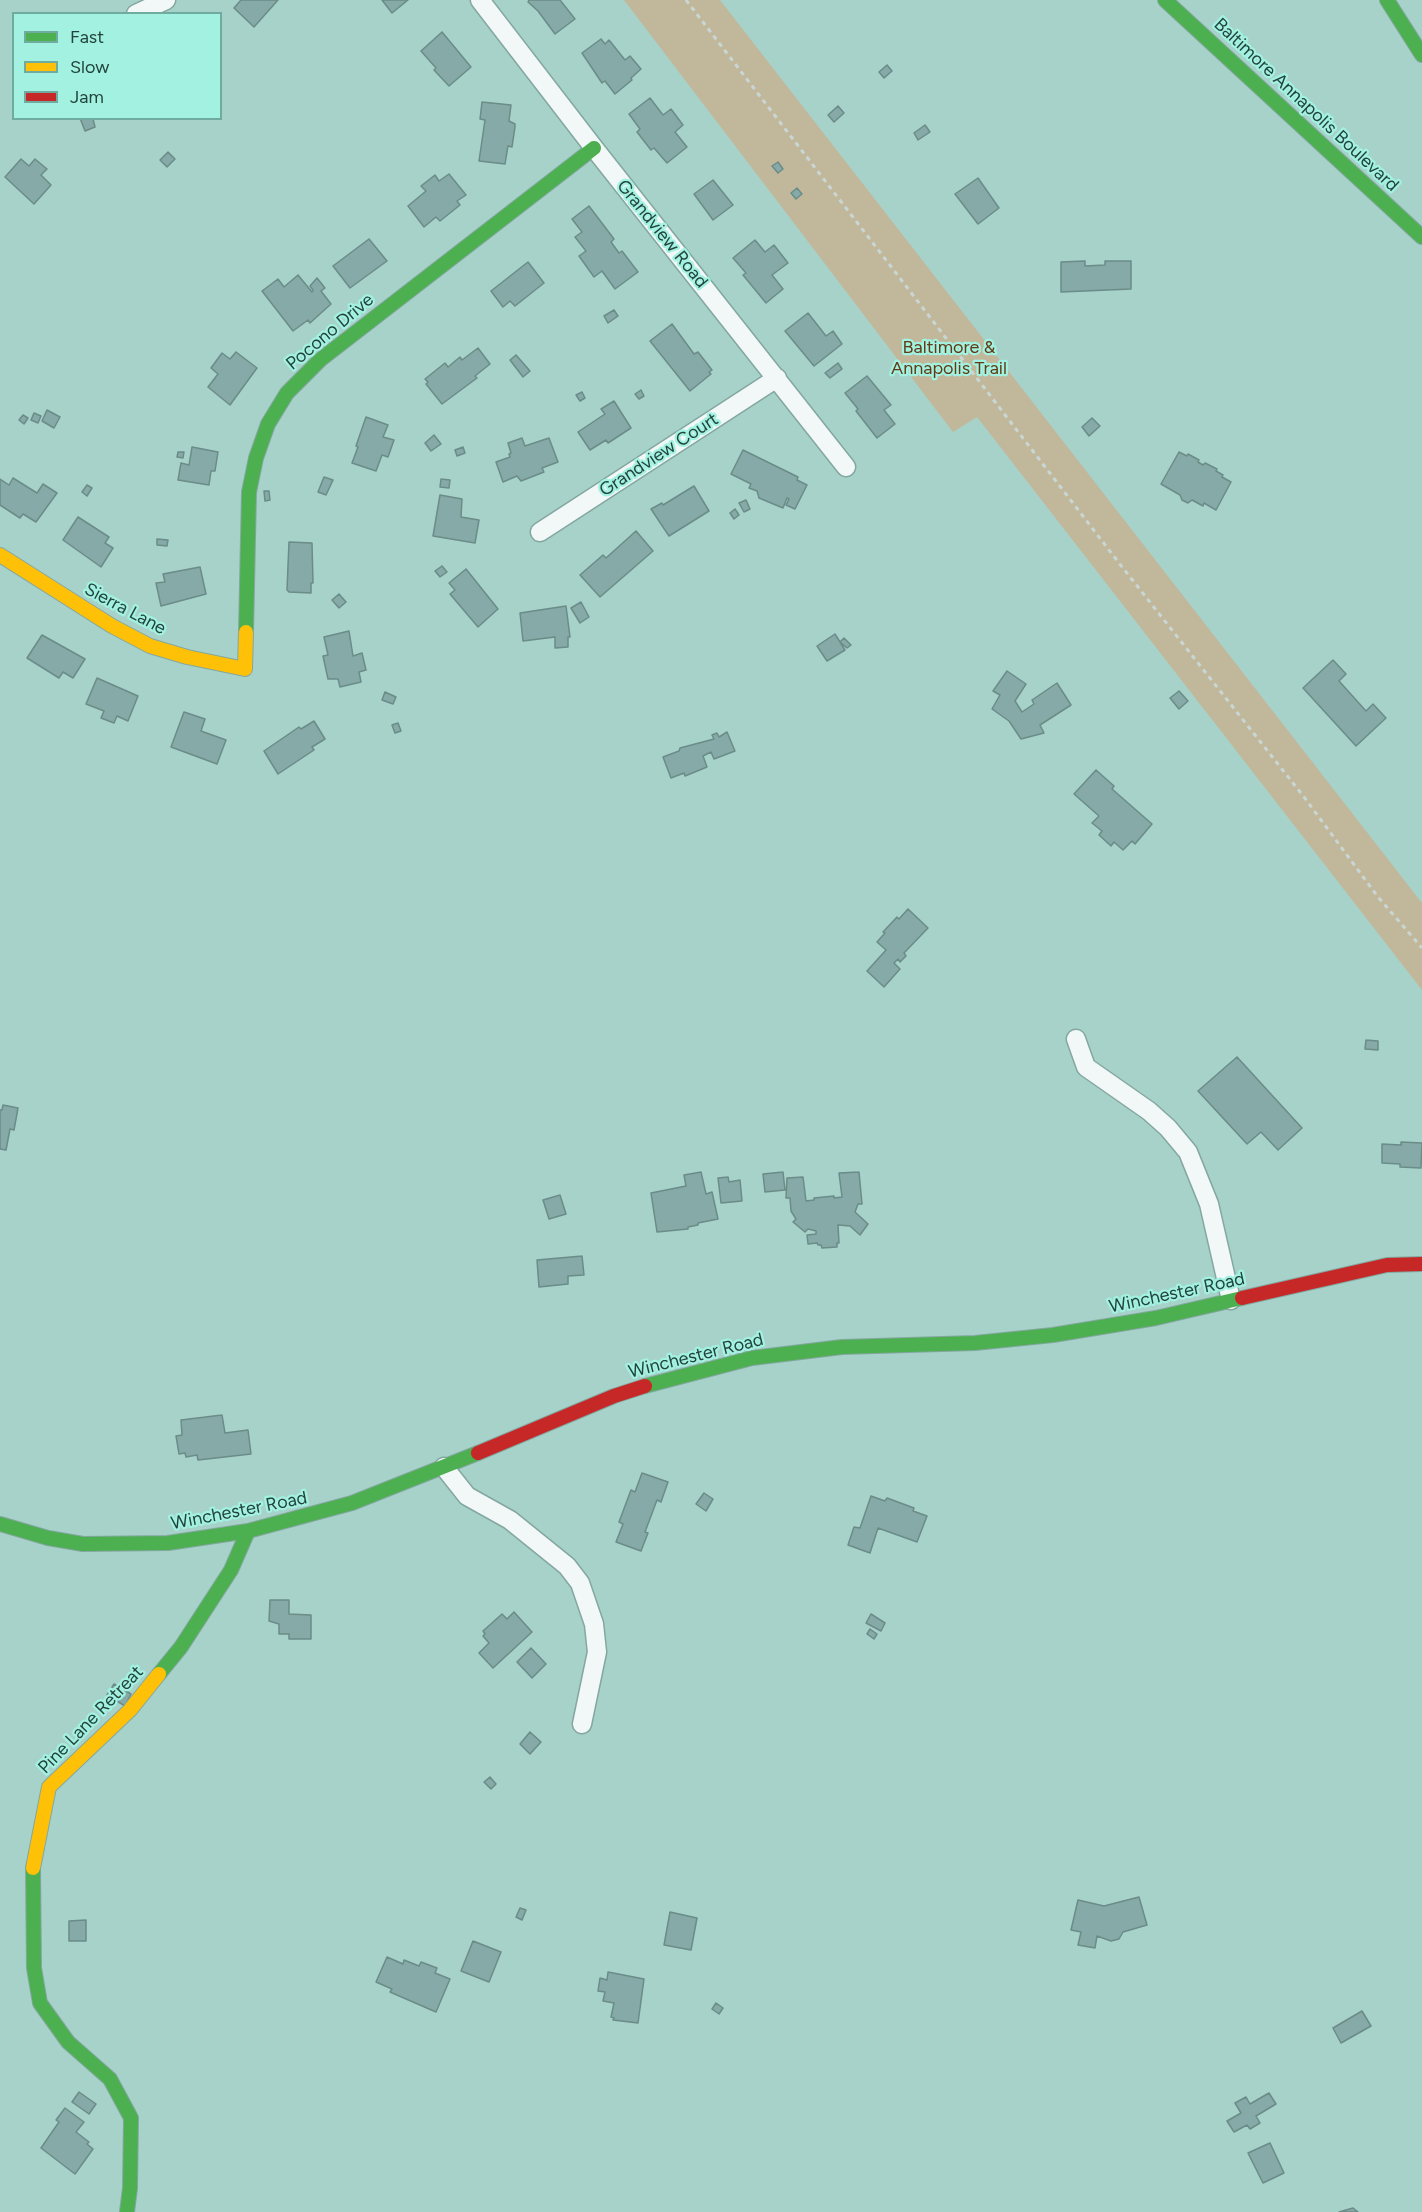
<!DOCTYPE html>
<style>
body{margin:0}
#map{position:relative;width:1422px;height:2212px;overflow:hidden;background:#a6d2c9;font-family:Figtree,sans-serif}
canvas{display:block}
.legend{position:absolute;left:12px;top:12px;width:210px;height:108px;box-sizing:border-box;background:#a2f1e1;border:2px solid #6fac9f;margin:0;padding:8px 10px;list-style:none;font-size:18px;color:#23443d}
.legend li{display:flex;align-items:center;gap:12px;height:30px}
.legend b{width:30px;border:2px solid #6fac9f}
</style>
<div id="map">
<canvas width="1422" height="2212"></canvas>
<ul class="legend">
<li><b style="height:8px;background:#4caf50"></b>Fast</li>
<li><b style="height:8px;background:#ffc107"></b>Slow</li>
<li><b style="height:8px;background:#c62828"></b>Jam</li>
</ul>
</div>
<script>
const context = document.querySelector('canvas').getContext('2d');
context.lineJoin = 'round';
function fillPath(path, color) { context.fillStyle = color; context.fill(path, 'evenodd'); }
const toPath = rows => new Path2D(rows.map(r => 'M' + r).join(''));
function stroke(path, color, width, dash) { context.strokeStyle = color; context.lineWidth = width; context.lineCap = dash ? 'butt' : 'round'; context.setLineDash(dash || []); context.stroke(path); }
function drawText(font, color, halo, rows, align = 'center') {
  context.font = font + ' Figtree,sans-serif'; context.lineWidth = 4.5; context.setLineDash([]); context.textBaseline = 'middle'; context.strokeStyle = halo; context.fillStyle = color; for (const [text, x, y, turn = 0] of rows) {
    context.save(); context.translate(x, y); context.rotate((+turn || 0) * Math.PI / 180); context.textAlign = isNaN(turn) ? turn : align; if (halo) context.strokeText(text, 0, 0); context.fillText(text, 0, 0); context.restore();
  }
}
const green = toPath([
 [624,0,720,0,1422,903,1422,990,977,417,953,432]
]);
const building = toPath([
 [241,0,278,0,254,27,234,8,241,0],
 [382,0,408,0,392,13,382,0],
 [529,0,560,0,575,19,555,34,538,11,528,2,529,0],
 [442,32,471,67,449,86,434,70,436,68,421,51,442,32],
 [601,39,605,44,609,40,625,60,630,56,641,69,631,78,632,80,615,94,605,81,602,83,582,53,601,39],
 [887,65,892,71,884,78,879,72,887,65],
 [650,98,663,115,671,109,683,125,675,132,687,147,667,163,654,148,651,150,637,132,640,129,629,114,650,98],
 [482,102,511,105,509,121,515,124,515,127,512,147,508,146,505,164,479,161,485,120,480,119,482,102],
 [838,106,844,113,834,122,828,115,838,106],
 [80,118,95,118,93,119,95,127,85,131,80,118],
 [925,125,930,132,918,140,914,133,925,125],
 [168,152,175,159,167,167,160,160,168,152],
 [21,159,29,166,35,159,47,169,41,175,51,185,34,204,5,177,21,159],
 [778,162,783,169,778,173,772,166,778,162],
 [449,174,466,195,457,201,460,205,440,221,436,217,424,227,408,206,426,191,421,186,435,175,439,181,449,174],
 [978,178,999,208,978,224,955,194,978,178],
 [713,180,733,205,713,220,694,194,713,180],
 [797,188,802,194,796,199,791,193,797,188],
 [589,206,614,239,611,242,619,253,622,251,638,272,615,289,602,271,594,277,579,256,586,251,575,237,582,232,572,219,589,206],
 [369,239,387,261,350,288,333,266,369,239],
 [755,240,765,252,774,245,788,263,772,275,783,289,766,303,743,275,746,273,733,258,755,240],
 [1085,261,1085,266,1105,265,1105,261,1131,261,1131,289,1061,292,1061,262,1085,261],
 [528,262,544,283,515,306,510,301,503,307,491,291,528,262],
 [298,275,312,292,313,290,310,286,317,278,325,288,321,291,331,304,310,323,308,320,293,331,262,291,278,279,284,287,298,275],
 [614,310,618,316,608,323,604,316,614,310],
 [808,313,826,336,833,331,842,344,814,366,785,331,808,313],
 [672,324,694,354,698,352,712,370,709,372,711,374,690,391,650,341,672,324],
 [478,348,490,364,475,376,477,378,442,404,426,384,428,382,425,379,445,363,448,367,460,357,462,360,478,348],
 [236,352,257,368,230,405,208,387,218,374,211,368,222,353,230,359,236,352],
 [516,355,530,371,523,377,510,360,516,355],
 [838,363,842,369,830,378,825,373,838,363],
 [867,376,891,405,884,410,895,424,877,438,856,411,858,409,845,393,867,376],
 [641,390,644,396,639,399,635,394,641,390],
 [582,392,585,398,580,401,576,395,582,392],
 [614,401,631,428,608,443,606,440,590,450,578,432,605,414,601,409,614,401],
 [47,410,60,417,54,428,42,421,47,410],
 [34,413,41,416,38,423,31,420,34,413],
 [23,415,28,418,24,424,19,420,23,415],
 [366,417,388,425,383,437,394,440,388,457,382,455,376,471,352,463,358,447,356,446,366,417],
 [1092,418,1100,426,1089,436,1082,427,1092,418],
 [434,435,441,444,431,451,425,443,434,435],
 [522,438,525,446,549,438,558,462,542,468,544,472,521,481,517,476,503,482,496,462,510,457,509,454,511,453,508,443,522,438],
 [192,447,218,452,215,471,211,471,209,485,178,480,181,463,189,465,192,447],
 [463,447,465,453,457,456,455,450,463,447],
 [743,450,798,477,797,480,807,485,795,509,786,505,789,499,787,498,783,508,759,498,757,491,749,488,751,484,731,474,743,450],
 [178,452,184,452,183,458,177,457,178,452],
 [1179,452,1187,456,1188,454,1199,460,1198,462,1203,465,1205,463,1217,469,1216,471,1223,475,1222,477,1231,482,1216,510,1204,503,1203,506,1192,500,1188,503,1182,500,1180,495,1161,484,1179,452],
 [324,477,333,480,326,495,318,492,324,477],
 [13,478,37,493,43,484,57,493,36,522,23,514,20,518,0,505,0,479,9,485,13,478],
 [441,479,450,480,449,488,440,487,441,479],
 [87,485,92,488,87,496,82,492,87,485],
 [694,486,709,511,669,536,651,509,662,503,663,505,694,486],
 [264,491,269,491,270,500,265,501,264,491],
 [440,495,462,499,461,517,479,520,475,543,433,536,440,495],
 [746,500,750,509,744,512,739,503,746,500],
 [735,509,739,515,734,519,730,513,735,509],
 [78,517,109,537,105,543,113,548,101,567,63,540,78,517],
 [636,531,653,551,600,597,580,575,603,555,606,558,636,531],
 [157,539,168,540,167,546,157,545,157,539],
 [289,542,312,543,313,583,311,583,311,593,289,592,287,590,289,542],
 [442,566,447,572,440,577,435,571,442,566],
 [200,567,206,594,161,606,156,583,165,582,163,574,200,567],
 [466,569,498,609,478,627,450,594,455,590,449,583,466,569],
 [339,594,346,602,339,608,332,600,339,594],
 [581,602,589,617,580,623,571,608,581,602],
 [566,606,570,637,568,637,568,647,555,648,555,637,523,641,520,613,566,606],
 [349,631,353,656,362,653,366,670,359,672,361,682,340,687,338,679,328,679,323,656,328,655,324,637,349,631],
 [835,634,845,650,827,661,817,646,835,634],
 [42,635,85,659,73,678,63,672,59,678,27,658,42,635],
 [844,638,851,645,847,648,840,642,844,638],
 [1333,660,1346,674,1339,681,1366,711,1373,704,1386,718,1356,746,1303,688,1333,660],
 [1007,671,1026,684,1015,701,1022,712,1034,704,1032,700,1057,683,1071,705,1040,725,1044,733,1021,739,1009,721,992,709,1000,695,993,691,1007,671],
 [97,678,138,696,128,721,117,716,114,723,101,718,104,711,86,704,97,678],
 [1179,691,1188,701,1179,709,1170,698,1179,691],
 [385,692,396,697,393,704,382,700,385,692],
 [184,712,205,719,201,731,226,740,217,764,171,747,184,712],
 [314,721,325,739,312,747,314,750,278,774,264,751,299,727,301,729,314,721],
 [398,723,401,731,395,733,392,725,398,723],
 [727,732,735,751,714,759,711,752,703,756,707,767,685,776,684,773,671,778,663,757,679,751,680,748,714,739,712,735,717,733,719,737,727,732],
 [1096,770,1114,786,1112,789,1152,824,1135,844,1132,841,1123,850,1114,842,1111,846,1099,835,1102,831,1092,823,1099,816,1074,794,1096,770],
 [908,909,928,928,904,953,906,956,900,962,898,959,894,963,900,969,884,987,867,971,886,950,877,942,885,933,883,932,897,917,899,919,908,909],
 [1366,1040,1378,1041,1378,1050,1365,1049,1366,1040],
 [1237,1057,1302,1128,1278,1150,1261,1132,1247,1144,1198,1091,1237,1057],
 [3,1105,18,1108,14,1130,10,1129,6,1150,0,1149,0,1110,2,1110,3,1105],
 [1401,1142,1422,1143,1421,1168,1400,1167,1400,1164,1382,1163,1382,1144,1401,1145,1401,1142],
 [701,1172,706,1194,712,1192,718,1219,698,1223,698,1225,688,1227,688,1229,657,1232,651,1193,686,1186,684,1175,701,1172],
 [783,1172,785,1190,765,1192,763,1174,783,1172],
 [859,1172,862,1204,858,1204,855,1212,868,1224,860,1235,850,1226,838,1225,839,1243,837,1243,837,1247,822,1248,821,1245,818,1245,817,1243,808,1244,807,1235,816,1234,816,1231,808,1229,805,1232,793,1222,796,1219,791,1211,790,1198,786,1198,787,1178,803,1177,806,1201,814,1200,814,1198,834,1196,834,1198,842,1197,839,1173,859,1172],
 [728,1177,729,1182,740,1180,742,1201,721,1203,718,1178,728,1177],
 [560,1195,566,1214,549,1219,543,1200,560,1195],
 [582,1256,584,1275,568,1276,568,1284,539,1287,537,1260,582,1256],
 [222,1415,225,1433,248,1430,251,1454,198,1460,197,1455,186,1457,185,1453,179,1454,176,1436,182,1435,181,1420,222,1415],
 [642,1473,668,1482,661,1502,657,1500,645,1532,648,1533,641,1551,616,1542,623,1524,619,1522,631,1490,635,1492,642,1473],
 [704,1493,713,1499,706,1511,696,1504,704,1493],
 [871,1496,885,1501,887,1498,914,1508,913,1511,927,1516,917,1542,878,1528,870,1553,848,1545,854,1527,860,1528,871,1496],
 [270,1600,289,1600,289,1614,311,1615,311,1639,289,1639,289,1634,279,1634,279,1624,269,1621,270,1600],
 [514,1612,532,1632,493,1668,479,1653,489,1643,483,1636,485,1634,483,1631,502,1614,507,1619,514,1612],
 [871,1614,885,1623,881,1631,866,1623,871,1614],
 [870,1629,877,1634,874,1639,867,1634,870,1629],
 [531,1648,546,1664,532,1678,517,1662,531,1648],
 [114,1684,131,1694,125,1706,107,1695,114,1684],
 [530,1732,541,1742,530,1754,520,1744,530,1732],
 [490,1777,496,1784,491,1789,484,1782,490,1777],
 [1139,1897,1147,1925,1123,1932,1119,1939,1111,1941,1097,1936,1095,1948,1078,1945,1081,1932,1071,1930,1078,1900,1104,1906,1139,1897],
 [520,1908,526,1910,522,1920,516,1917,520,1908],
 [670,1912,697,1918,691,1950,664,1945,670,1912],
 [86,1920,86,1941,69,1941,69,1921,86,1920],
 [473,1941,501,1952,489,1982,461,1971,473,1941],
 [387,1957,403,1964,404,1960,419,1966,421,1962,437,1968,435,1973,450,1979,436,2012,390,1992,392,1989,376,1982,387,1957],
 [608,1972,644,1979,638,2023,613,2020,614,2018,611,2017,614,2003,603,2001,605,1992,598,1991,600,1978,607,1980,608,1972],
 [716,2003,723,2008,719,2014,712,2009,716,2003],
 [1362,2011,1371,2026,1341,2043,1333,2028,1362,2011],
 [79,2092,96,2104,89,2114,72,2102,79,2092],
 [1269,2093,1276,2104,1256,2116,1260,2123,1250,2129,1247,2125,1234,2132,1227,2121,1241,2113,1235,2103,1246,2097,1250,2104,1269,2093],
 [65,2108,84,2122,76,2132,89,2142,87,2144,93,2149,75,2174,41,2148,59,2122,56,2120,65,2108],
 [1270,2143,1284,2173,1263,2183,1248,2153,1270,2143],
 [1353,2208,1358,2212,1339,2212,1353,2208]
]);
const path = toPath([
 [686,0,1119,563,1304,797,1378,897,1422,948]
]);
const street = toPath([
 [480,0,594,148,846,467],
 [136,14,166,0],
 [540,532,777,378],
 [1076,1039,1086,1067,1149,1111,1168,1128,1188,1152,1209,1204,1231,1300],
 [444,1467,467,1496,510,1520,567,1566,580,1583,594,1624,597,1652,582,1724]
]);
const fast = toPath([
 [1165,0,1422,237],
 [1387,0,1422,55],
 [246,632,249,492,256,458,268,424,287,393,320,360,594,148],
 [645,1386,752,1358,842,1347,975,1343,1053,1335,1156,1318,1242,1298],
 [0,1524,48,1538,83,1544,168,1543,248,1531,352,1503,478,1453],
 [159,1674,181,1647,231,1570,248,1531],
 [33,1868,34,1968,40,2003,68,2042,110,2079,131,2118,130,2188,127,2212]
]);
const slow = toPath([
 [0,555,112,626,150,646,187,657,245,669,246,632],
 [33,1868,49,1787,130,1710,159,1674]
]);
const jam = toPath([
 [1242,1298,1387,1265,1422,1264],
 [478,1453,614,1396,645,1386]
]);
const streetNames = [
 ["Baltimore Annapolis Boulevard",1306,105,43],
 ["Grandview Road",662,234,51],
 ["Pocono Drive",330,332,-40],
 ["Grandview Court",659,455,-33],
 ["Sierra Lane",125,609,28],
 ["Winchester Road",1177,1293,-12],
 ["Winchester Road",696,1356,-14],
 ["Winchester Road",239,1511,-11],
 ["Pine Lane Retreat",91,1720,-46]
];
const parkNames = [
 ["Baltimore &",949,348],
 ["Annapolis Trail",949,369]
];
fillPath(green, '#c1b89c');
fillPath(building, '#86aaa7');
stroke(building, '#6b8c88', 1.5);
stroke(street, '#84a7a0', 21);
stroke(fast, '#84a7a0', 16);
stroke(slow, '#84a7a0', 16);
stroke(jam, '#84a7a0', 16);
stroke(path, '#c9d7d4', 3, [4.5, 4.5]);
stroke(street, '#f2f8f7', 18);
stroke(fast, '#4caf50', 14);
stroke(slow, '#ffc107', 14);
stroke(jam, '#c62828', 14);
drawText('18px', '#23443d', '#a2f1e1', streetNames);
drawText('18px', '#623a14', '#a2f1e1', parkNames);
</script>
